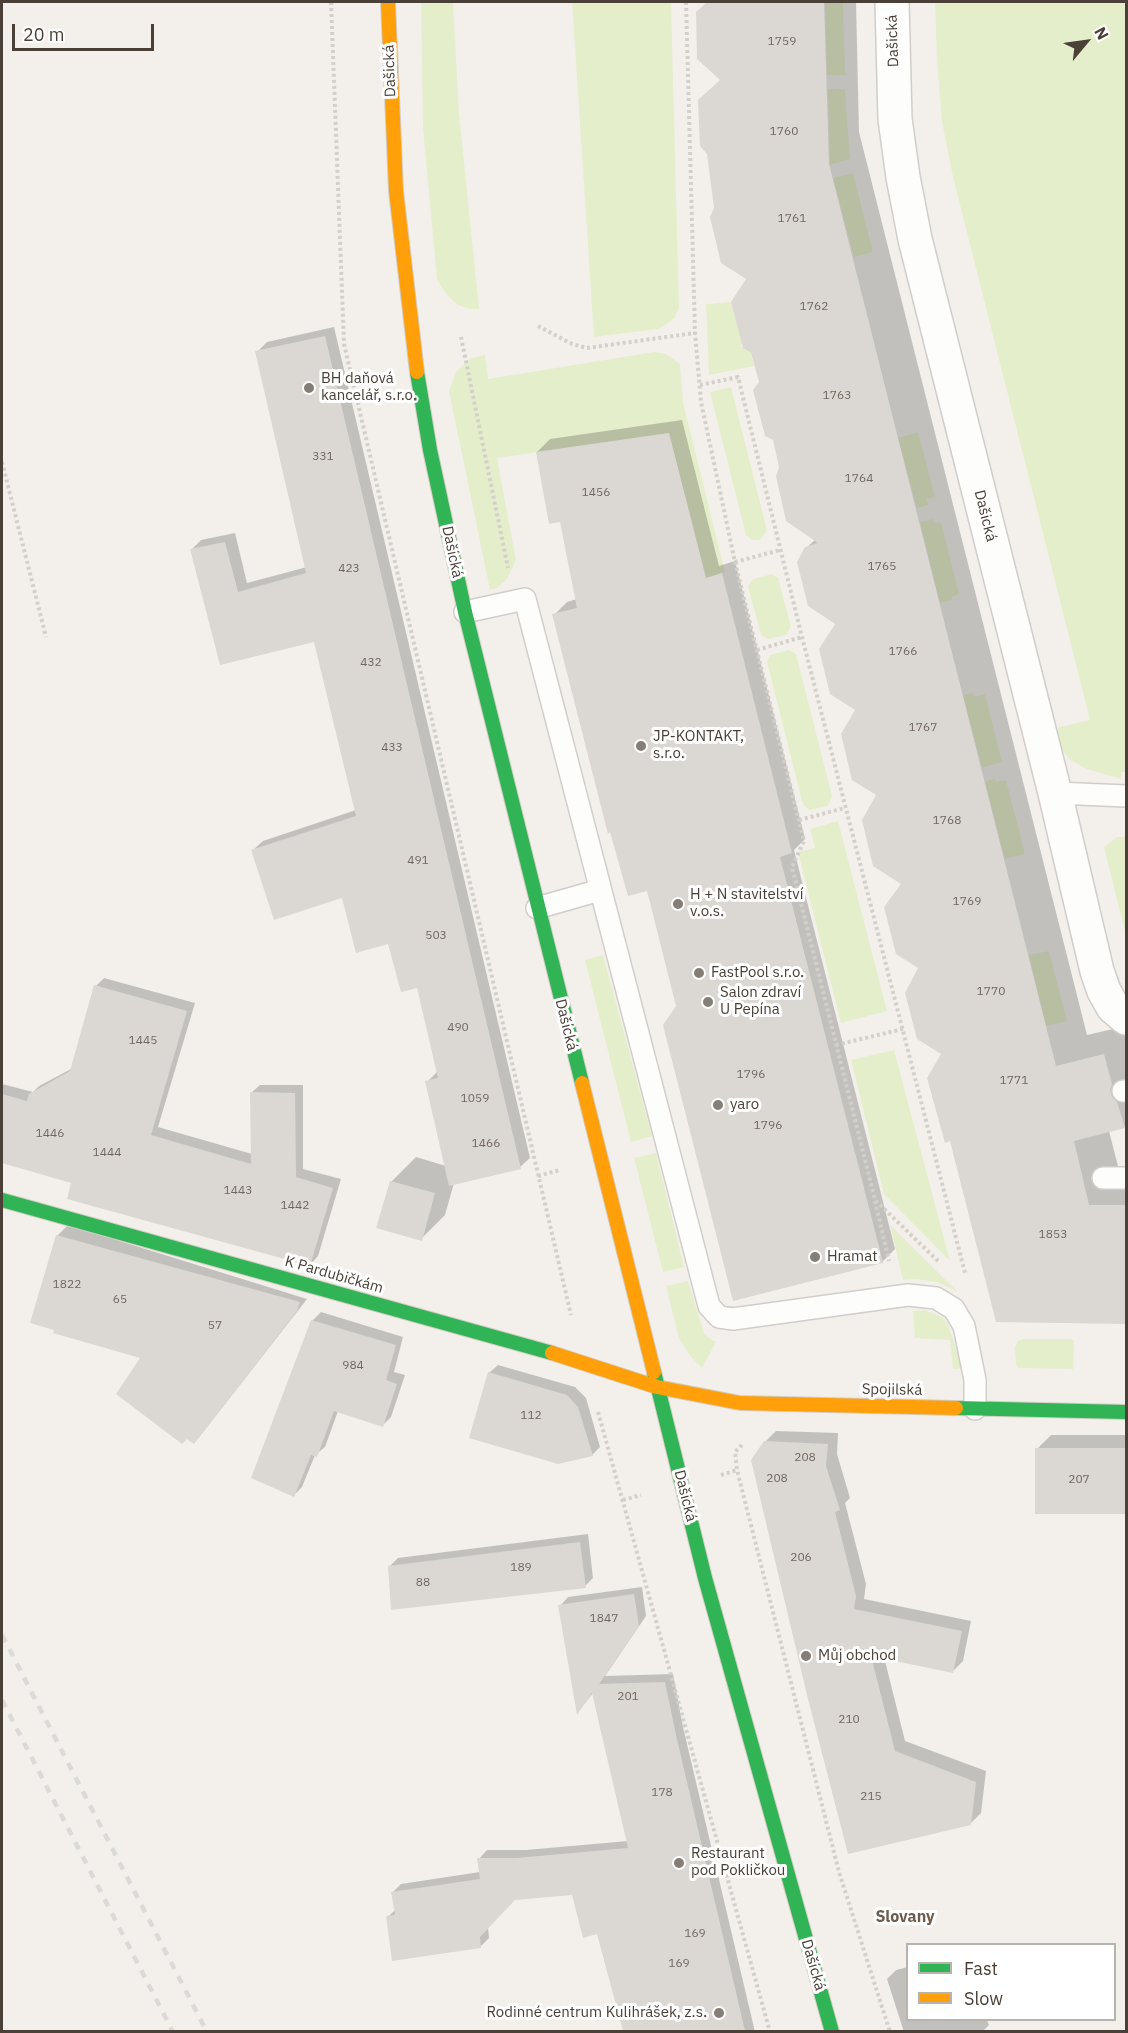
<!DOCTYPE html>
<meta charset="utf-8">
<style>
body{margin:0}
#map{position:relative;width:1128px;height:2033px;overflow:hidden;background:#f3f0ec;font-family:"IBM Plex Sans",sans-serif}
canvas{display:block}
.frame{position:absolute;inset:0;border:3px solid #4a4037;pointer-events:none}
.legend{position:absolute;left:906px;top:1943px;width:210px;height:78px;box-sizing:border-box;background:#fff;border:2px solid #b7b3af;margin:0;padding:8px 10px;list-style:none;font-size:18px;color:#4a4037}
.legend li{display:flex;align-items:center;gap:12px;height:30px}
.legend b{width:30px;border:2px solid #b7b3af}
.north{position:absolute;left:1056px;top:12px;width:60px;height:60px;-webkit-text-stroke:4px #fff;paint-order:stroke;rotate:61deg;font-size:16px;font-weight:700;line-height:24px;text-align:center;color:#4a4037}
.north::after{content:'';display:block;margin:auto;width:21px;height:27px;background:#4a4037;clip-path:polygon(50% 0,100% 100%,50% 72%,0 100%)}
.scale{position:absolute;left:12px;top:24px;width:142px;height:27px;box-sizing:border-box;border:3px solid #4a4037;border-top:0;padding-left:8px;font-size:18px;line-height:21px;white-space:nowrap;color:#4a4037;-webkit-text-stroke:4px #fff;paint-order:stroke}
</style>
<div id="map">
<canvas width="1128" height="2033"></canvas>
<div class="frame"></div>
<ul class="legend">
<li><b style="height:8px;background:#30b455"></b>Fast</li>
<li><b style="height:8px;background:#ff9f0a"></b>Slow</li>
</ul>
<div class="north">N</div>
<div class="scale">20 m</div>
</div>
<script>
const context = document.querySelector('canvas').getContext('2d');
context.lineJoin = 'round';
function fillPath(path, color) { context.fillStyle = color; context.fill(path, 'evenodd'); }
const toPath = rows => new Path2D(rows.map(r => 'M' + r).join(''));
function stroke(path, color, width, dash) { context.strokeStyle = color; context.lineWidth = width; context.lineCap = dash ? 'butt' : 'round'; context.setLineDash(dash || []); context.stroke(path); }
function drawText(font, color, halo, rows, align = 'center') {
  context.font = font + ' "IBM Plex Sans",sans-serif'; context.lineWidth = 6; context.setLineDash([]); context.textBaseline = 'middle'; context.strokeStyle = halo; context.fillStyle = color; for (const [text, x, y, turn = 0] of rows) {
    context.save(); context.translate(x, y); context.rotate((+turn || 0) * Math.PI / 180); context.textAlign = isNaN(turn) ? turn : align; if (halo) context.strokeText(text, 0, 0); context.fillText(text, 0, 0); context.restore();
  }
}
const green = toPath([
 [421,2,453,2,459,113,479,309,470,309,458,305,447,295,437,280,423,128],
 [572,2,671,2,679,308,675,317,667,324,658,329,594,337],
 [825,2,843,2,845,75,827,75],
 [935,2,1126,2,1126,772,1121,772,1121,779,1087,769,1070,760,1061,748,1056,728,1090,720,953,177,942,122,937,60],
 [828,89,845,89,850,159,830,165],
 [853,173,873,252,854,257,833,178],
 [731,302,742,343,740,346,751,353,754,366,709,375,706,304],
 [654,352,666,354,680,364,683,402,725,572,706,578,669,433,497,458,516,560,507,579,497,588,490,590,449,391,456,372,469,359,485,355,488,379],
 [731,387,767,530,760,540,752,540,746,535,710,392],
 [918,432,935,497,927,499,928,505,917,508,898,438],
 [933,519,934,523,941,522,959,594,952,597,952,600,940,603,920,522],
 [772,574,778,578,791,626,786,635,768,639,761,635,748,586,753,579],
 [789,650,796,654,832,796,828,806,810,810,803,805,767,662,770,655],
 [973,693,975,697,985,694,1002,762,982,768,963,695],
 [995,778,996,782,1006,780,1025,854,1005,859,985,782],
 [838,821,887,1011,841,1023,798,852,815,848,810,829],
 [1117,837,1126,837,1126,936,1104,847],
 [1049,951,1067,1021,1046,1026,1029,955],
 [603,955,652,1136,631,1142,585,960],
 [894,1050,950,1261,884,1194,851,1060],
 [656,1153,684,1267,663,1272,634,1158],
 [890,1225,958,1292,937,1282,916,1279,903,1280],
 [688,1281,704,1333,709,1338,716,1342,702,1368,691,1357,679,1338,666,1286],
 [924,1310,942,1317,948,1324,962,1368,953,1369,950,1340,915,1338,913,1311],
 [1023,1339,1071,1339,1074,1341,1074,1345,1073,1369,1018,1368,1016,1364,1015,1347,1018,1341]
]);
const shadow = toPath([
 [708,2,856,2,859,132,1087,1035,1126,1026,1126,1124,1124,1127,1109,1131,1120,1174,1126,1174,1126,1323,997,1320,944,1054,920,967,904,883,878,794,837,624,806,548,815,540,780,467,760,382,748,279,716,209,721,79,698,12],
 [334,327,530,1158,520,1167,454,1183,445,1215,421,1239,391,1182,416,1157,446,1166,427,1082,438,1071,418,986,389,942,343,896,253,850,263,841,356,810,315,641,221,663,191,550,201,540,235,533,247,583,307,567,257,352,267,342],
 [682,420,719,566,735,561,805,839,794,850,895,1249,882,1262,678,1006,649,889,554,615,567,602,577,599,561,521,537,452,550,439],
 [104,978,195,1003,158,1127,252,1154,251,1093,260,1085,303,1085,303,1169,341,1179,318,1256,310,1265,73,1182,2,1161,2,1084,33,1092,39,1086,73,1068,96,986],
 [68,1225,307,1299,204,1431,194,1442,143,1357,32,1322,58,1235],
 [321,1312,403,1337,394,1372,405,1375,391,1417,383,1425,338,1411,325,1447,315,1455,302,1487,294,1495,312,1321],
 [498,1365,575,1387,586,1398,600,1447,592,1455,489,1373],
 [776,1431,838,1433,837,1454,850,1498,845,1503,866,1584,864,1599,971,1621,963,1661,953,1671,884,1657,905,1741,986,1771,981,1813,970,1824,849,1852,765,1442],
 [1051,1435,1126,1435,1126,1513,1036,1513,1037,1449],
 [588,1534,593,1578,585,1586,389,1567,398,1558],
 [642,1587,646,1616,605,1676,673,1674,683,1727,755,2032,624,2032,598,1932,573,1893,515,1898,488,1928,489,1938,481,1946,388,1917,396,1909,393,1892,401,1884,480,1872,479,1859,487,1850,526,1850,628,1841,593,1693,578,1712,560,1606,568,1597],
 [908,1967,908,2020,987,2020,989,2025,982,2032,904,2032,887,1979,896,1970]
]);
const building = toPath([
 [707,2,824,2,829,164,1056,1066,1104,1054,1112,1084,1110,1090,1112,1097,1117,1102,1125,1128,1074,1141,1089,1205,1126,1205,1126,1324,996,1322,950,1141,945,1143,927,1078,941,1054,917,1039,905,993,918,968,896,954,884,907,901,884,873,866,862,820,876,795,852,780,841,734,855,710,830,694,819,649,835,624,808,606,797,562,805,547,818,543,786,521,776,476,779,467,773,440,765,436,753,390,759,382,751,353,743,348,731,302,746,279,721,263,710,217,714,208,707,154,700,146,698,100,720,80,697,59,696,12],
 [325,336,521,1169,449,1186,425,1081,438,1078,417,988,401,992,388,944,356,953,342,898,274,920,251,850,356,816,314,642,220,665,190,549,225,542,238,592,306,573,255,351],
 [669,433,706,578,722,573,792,853,780,857,883,1263,733,1301,663,1025,676,1006,647,891,628,896,610,832,608,834,552,614,577,608,560,522,549,524,536,452],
 [94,985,187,1011,151,1135,251,1164,250,1092,295,1093,296,1177,333,1188,310,1266,67,1199,71,1183,2,1163,2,1094,27,1101,29,1094,70,1071],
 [390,1181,435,1193,422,1241,376,1228],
 [56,1235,300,1302,297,1311,194,1444,187,1439,182,1444,116,1394,140,1358,53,1333,54,1330,30,1323],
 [311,1320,396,1345,386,1380,397,1384,383,1427,334,1411,317,1457,311,1455,294,1497,251,1478],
 [488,1372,567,1395,578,1407,593,1456,558,1464,469,1438],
 [764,1441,828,1444,826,1466,840,1510,835,1512,856,1596,854,1609,962,1631,953,1673,871,1656,895,1751,976,1782,971,1825,848,1854,807,1695,751,1460],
 [1035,1448,1126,1448,1126,1514,1035,1514],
 [580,1542,586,1588,391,1610,388,1566],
 [634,1594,639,1626,599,1684,665,1682,676,1735,745,2031,623,2031,597,1934,583,1938,572,1895,515,1900,480,1937,481,1948,392,1961,386,1916,395,1915,391,1892,480,1879,477,1858,517,1858,628,1848,592,1693,577,1715,558,1605]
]);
const path = toPath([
 [331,2,344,344,571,1315],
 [686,2,695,333,701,402,735,562,804,841,792,867,875,1200,939,1262],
 [538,326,572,344,587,348,695,333],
 [461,337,508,568],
 [700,385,738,377,802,637,965,1273],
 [2,462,46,637],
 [735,562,780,550],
 [757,650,802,637],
 [799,820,845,808],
 [836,1045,903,1029],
 [538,1176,560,1170],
 [875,1201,889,1261],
 [598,1412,770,2032],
 [742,1445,735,1452,737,1470,839,1872,890,2032],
 [721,1475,737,1470],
 [623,1500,641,1495]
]);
const lane = toPath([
 [465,612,525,599,709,1306,719,1317,733,1319,908,1295,936,1298,954,1309,964,1326,975,1380,975,1409],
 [1055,793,1126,796],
 [537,908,600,890],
 [1123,1091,1126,1091],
 [1103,1178,1126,1178]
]);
const street = toPath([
 [892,2,895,119,903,177,915,239,1055,793,1097,971,1104,991,1113,1007,1126,1018]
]);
const fast = toPath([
 [417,372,430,450,465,612,582,1083],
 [2,1200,552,1353],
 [654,1372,705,1578,832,2032],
 [956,1408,1126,1412]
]);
const slow = toPath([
 [388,2,396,191,417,372],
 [582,1083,654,1372],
 [552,1353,657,1387,740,1403,956,1408]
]);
const rail = toPath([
 [2,1635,207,2032],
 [2,1700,173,2032]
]);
const markers = [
 [309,388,6,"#857e76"],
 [641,746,6,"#857e76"],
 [678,904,6,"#857e76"],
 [699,973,6,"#857e76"],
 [708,1002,6,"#857e76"],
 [718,1105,6,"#857e76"],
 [815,1257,6,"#857e76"],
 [806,1656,6,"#857e76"],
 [679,1863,6,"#857e76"],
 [719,2013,6,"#857e76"]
];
const numberNames = [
 ["1759",782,42],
 ["1760",784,132],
 ["1761",792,219],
 ["1762",814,307],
 ["1763",837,396],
 ["331",323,457],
 ["1764",859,479],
 ["1456",596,493],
 ["1765",882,567],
 ["423",349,569],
 ["1766",903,652],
 ["432",371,663],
 ["1767",923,728],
 ["433",392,748],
 ["1768",947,821],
 ["491",418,861],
 ["1769",967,902],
 ["503",436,936],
 ["1770",991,992],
 ["490",458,1028],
 ["1445",143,1041],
 ["1796",751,1075],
 ["1771",1014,1081],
 ["1059",475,1099],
 ["1796",768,1126],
 ["1446",50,1134],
 ["1466",486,1144],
 ["1444",107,1153],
 ["1443",238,1191],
 ["1442",295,1206],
 ["1853",1053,1235],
 ["1822",67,1285],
 ["65",120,1300],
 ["57",215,1326],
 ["984",353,1366],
 ["112",531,1416],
 ["208",805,1458],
 ["208",777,1479],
 ["207",1079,1480],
 ["206",801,1558],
 ["189",521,1568],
 ["88",423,1583],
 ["1847",604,1619],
 ["201",628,1697],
 ["210",849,1720],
 ["178",662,1793],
 ["215",871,1797],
 ["169",695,1934],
 ["169",679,1964]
];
const streetNames = [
 ["Dašická",893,41,-92],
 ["Dašická",390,71,-92],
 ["Dašická",985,516,76],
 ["Dašická",452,552,78],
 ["Dašická",566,1025,76],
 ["K Pardubičkám",334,1275,16],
 ["Spojilská",892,1390,1],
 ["Dašická",685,1496,76],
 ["Dašická",813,1965,74]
];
const poiNames = [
 ["BH daňová",321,379],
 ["kancelář, s.r.o.",321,396],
 ["JP-KONTAKT,",653,737],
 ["s.r.o.",653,754],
 ["H + N stavitelství",690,895],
 ["v.o.s.",690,912],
 ["FastPool s.r.o.",711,973],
 ["Salon zdraví",720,993],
 ["U Pepína",720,1010],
 ["yaro",730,1105],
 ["Hramat",827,1257],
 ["Můj obchod",818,1656],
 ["Restaurant",691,1854],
 ["pod Pokličkou",691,1871],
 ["Rodinné centrum Kulihrášek, z.s.",707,2013,"right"]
];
const neighbourhoodNames = [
 ["Slovany",905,1917]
];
fillPath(green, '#e5eeca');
fillPath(shadow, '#0003');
fillPath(building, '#dbd7d3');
stroke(lane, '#d1cec9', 24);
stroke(street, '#d1cec9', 36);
stroke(fast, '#d4cdc4', 16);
stroke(slow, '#d4cdc4', 16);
stroke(path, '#d3d0cb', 4, [3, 3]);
stroke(lane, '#fdfdfc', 21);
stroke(street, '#fdfdfc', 33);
stroke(fast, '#30b455', 14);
stroke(slow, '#ff9f0a', 14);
stroke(rail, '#dadad9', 4.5, [8, 8]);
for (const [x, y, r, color] of markers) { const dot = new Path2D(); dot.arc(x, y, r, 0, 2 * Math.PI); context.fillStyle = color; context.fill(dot); stroke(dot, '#fff', 2); }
drawText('12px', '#706760', null, numberNames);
drawText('15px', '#4a4037', '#fff', streetNames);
drawText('15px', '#4a4037', '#fff', poiNames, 'left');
drawText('bold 16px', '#6e5c4d', '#fff', neighbourhoodNames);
</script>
